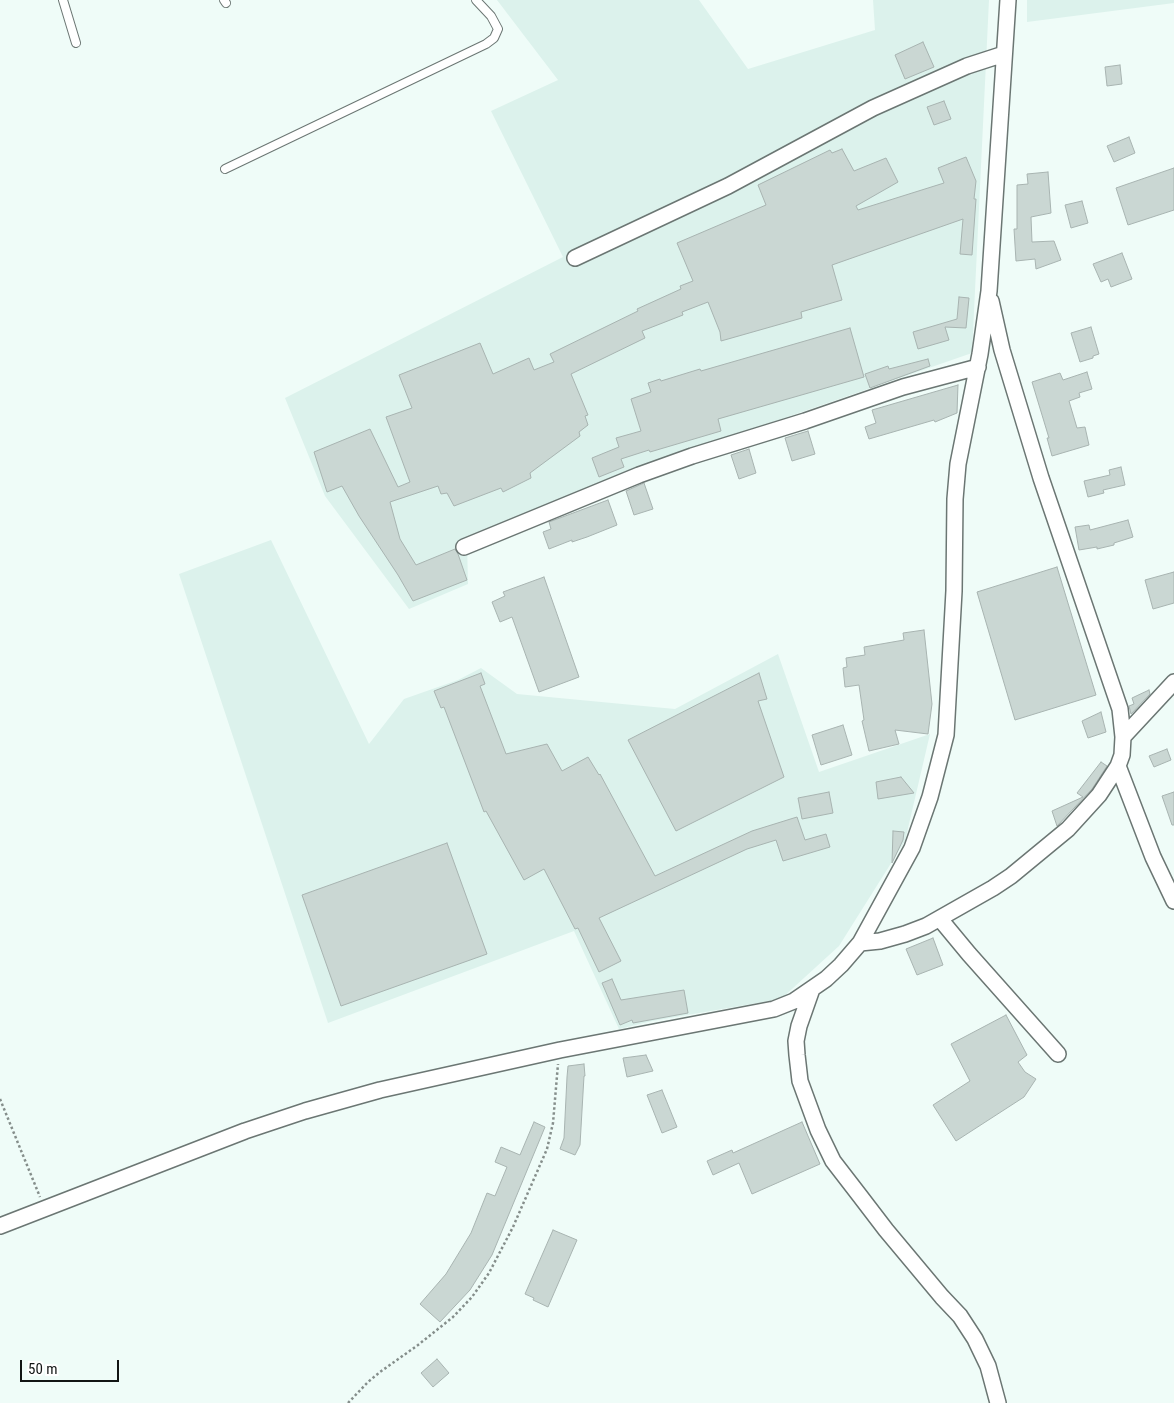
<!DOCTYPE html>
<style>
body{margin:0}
#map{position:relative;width:1174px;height:1403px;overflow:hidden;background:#effcf8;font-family:"Roboto Condensed",sans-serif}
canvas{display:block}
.scale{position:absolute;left:20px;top:1360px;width:99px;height:22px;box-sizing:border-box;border:2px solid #111514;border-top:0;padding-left:6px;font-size:15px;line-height:18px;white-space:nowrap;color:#111514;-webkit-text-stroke:4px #fff;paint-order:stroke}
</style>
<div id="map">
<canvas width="1174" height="1403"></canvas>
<div class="scale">50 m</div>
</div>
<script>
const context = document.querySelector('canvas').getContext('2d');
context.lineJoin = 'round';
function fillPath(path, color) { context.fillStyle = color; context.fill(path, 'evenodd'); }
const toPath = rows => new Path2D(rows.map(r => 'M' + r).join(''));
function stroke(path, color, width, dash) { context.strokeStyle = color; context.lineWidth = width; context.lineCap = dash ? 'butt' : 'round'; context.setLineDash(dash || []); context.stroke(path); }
const built = toPath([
 [497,0,699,0,748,69,875,30,873,0,989,0,972,353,617,476,467,542,468,584,409,609,325,496,285,398,563,257,491,111,558,80],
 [1027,0,1174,0,1174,3,1027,22],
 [271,540,369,744,404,699,458,680,481,668,517,694,675,709,778,654,819,772,930,734,905,841,839,946,781,999,652,1021,619,1029,574,931,328,1023,179,574]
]);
const building = toPath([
 [923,42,934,67,905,79,895,55,923,42],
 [1120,65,1122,84,1107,86,1105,67,1120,65],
 [944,101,951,119,934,125,927,107,944,101],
 [1129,137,1135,153,1114,162,1107,146,1129,137],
 [842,149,854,171,886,158,898,182,856,206,858,210,944,183,938,168,966,157,976,181,974,199,976,199,972,255,960,254,963,219,832,265,842,300,801,312,802,318,721,341,720,332,708,302,682,312,683,315,642,331,645,338,571,374,588,415,585,416,588,425,579,432,580,436,530,473,531,478,503,492,501,488,454,506,447,493,441,494,438,486,390,502,400,539,416,565,455,549,458,554,467,580,413,601,398,575,359,516,342,486,327,492,314,452,370,429,398,487,410,482,386,417,412,408,399,375,480,343,493,374,529,358,534,370,554,362,550,354,638,311,637,309,681,289,680,286,693,281,677,243,766,205,758,185,830,150,832,153,842,149],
 [1174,168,1174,210,1128,225,1116,188,1174,168],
 [1048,172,1051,213,1031,217,1032,242,1054,241,1061,260,1036,269,1035,259,1016,261,1014,229,1017,229,1017,185,1028,184,1027,174,1048,172],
 [1082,201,1088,223,1071,228,1065,205,1082,201],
 [1122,253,1132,279,1111,287,1108,279,1101,282,1093,264,1122,253],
 [959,297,969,298,966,328,945,327,949,340,918,349,913,332,957,319,959,297],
 [1091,327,1099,354,1093,356,1093,358,1080,362,1071,333,1091,327],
 [850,328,864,377,718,419,721,431,650,452,649,450,621,459,624,467,599,477,592,458,619,447,616,438,641,431,631,399,651,392,648,383,660,379,661,381,700,369,701,371,850,328],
 [928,359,930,366,870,388,865,374,888,366,889,369,928,359],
 [1087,372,1092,389,1079,393,1080,397,1069,401,1077,428,1085,427,1089,445,1052,456,1047,438,1049,438,1032,382,1060,373,1063,380,1087,372],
 [958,385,957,413,935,422,934,420,869,439,865,427,876,423,872,410,958,385],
 [808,431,815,454,792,461,785,438,808,431],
 [749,449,756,473,739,479,731,455,749,449],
 [1121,467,1125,485,1103,490,1104,493,1088,497,1084,481,1110,475,1109,470,1121,467],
 [644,483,653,509,634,515,626,491,644,483],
 [608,500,617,525,587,537,572,542,572,540,549,549,543,532,551,529,549,522,608,500],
 [1128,520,1133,537,1114,543,1114,545,1097,549,1097,547,1079,550,1075,527,1089,525,1090,530,1128,520],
 [1057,567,1096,695,1015,720,977,592,1057,567],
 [1174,572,1174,603,1153,609,1145,580,1174,572],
 [544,577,579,677,539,692,512,617,500,622,492,602,505,596,503,592,544,577],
 [924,630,932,704,928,734,895,730,899,744,869,751,862,721,864,720,859,685,845,687,843,668,847,667,846,658,865,655,864,647,904,640,903,633,924,630],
 [481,673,485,684,480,686,506,754,547,744,562,771,588,757,599,775,600,774,655,876,752,831,797,817,805,840,826,834,830,847,783,861,776,840,747,849,599,918,621,961,599,972,578,928,575,929,544,869,524,880,486,811,484,812,444,707,441,708,434,691,481,673],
 [759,673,767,699,758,701,784,777,676,831,628,740,759,673],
 [1149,690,1150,694,1131,714,1129,706,1134,704,1132,698,1149,690],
 [1101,712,1106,732,1088,738,1082,721,1101,712],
 [843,725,852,755,821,765,812,735,843,725],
 [1167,749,1171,760,1154,767,1149,756,1167,749],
 [1101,762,1107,766,1092,789,1057,826,1052,811,1083,797,1077,793,1101,762],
 [901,777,914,793,878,799,876,782,901,777],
 [829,792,833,813,802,819,798,798,829,792],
 [1174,792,1174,825,1172,825,1162,796,1174,792],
 [893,831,904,832,903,840,892,863,893,831],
 [447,843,487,954,341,1006,302,895,447,843],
 [933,938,943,965,917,975,906,949,933,938],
 [612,979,621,1000,684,990,688,1013,633,1023,632,1020,620,1025,602,983,612,979],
 [1006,1015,1027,1055,1018,1062,1025,1072,1036,1079,1024,1097,956,1141,933,1105,970,1081,951,1044,1006,1015],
 [646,1055,653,1071,627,1077,623,1058,646,1055],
 [584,1064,585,1076,584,1076,580,1145,575,1155,560,1149,564,1138,567,1077,568,1066,584,1064],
 [662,1090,677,1127,662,1133,647,1095,662,1090],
 [534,1122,545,1127,492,1255,470,1290,440,1322,420,1304,446,1274,471,1233,487,1193,495,1196,507,1167,495,1162,501,1147,520,1155,534,1122],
 [802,1122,820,1164,752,1194,739,1163,713,1175,707,1161,732,1150,733,1153,802,1122],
 [553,1230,577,1240,548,1307,533,1300,534,1298,525,1294,553,1230],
 [437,1359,449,1373,433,1387,421,1373,437,1359]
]);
const path = toPath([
 [0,1099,40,1197],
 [348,1403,368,1382,380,1372,418,1345,453,1317,472,1297,489,1273,513,1227,547,1149,553,1123,558,1064]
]);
const service = toPath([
 [63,0,76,43],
 [224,0,226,3],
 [225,169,486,44,494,38,498,29,491,16,476,0]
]);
const minor = toPath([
 [575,258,728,186,873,108,967,66,1004,54],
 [464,547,639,475,692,456,805,421,903,387,978,367],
 [1123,737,1174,682],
 [1118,766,1153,857,1174,901],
 [940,919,969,954,1058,1054],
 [860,943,880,941,905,934,926,926,993,888,1011,876,1068,829,1099,795,1118,766,1122,755,1123,737,1120,709,1041,478,1002,350,991,301],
 [812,989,799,1026,796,1041,797,1055,800,1081,818,1130,833,1161,860,1196,886,1230,942,1297,960,1316,975,1339,988,1366,998,1403],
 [0,1226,245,1131,305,1111,380,1090,560,1050,774,1009,794,1001,826,979,841,965,860,943,912,848,930,797,946,735,954,591,955,499,958,464,980,354,989,291,1008,0]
]);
fillPath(built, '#dcf2ec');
fillPath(building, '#cad7d3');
stroke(building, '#a8b4b1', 1);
stroke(service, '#6b7673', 10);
stroke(minor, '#6b7673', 18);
stroke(path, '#858e8b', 2.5, [2.5, 2.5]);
stroke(service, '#fff', 8);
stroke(minor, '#fff', 15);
</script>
